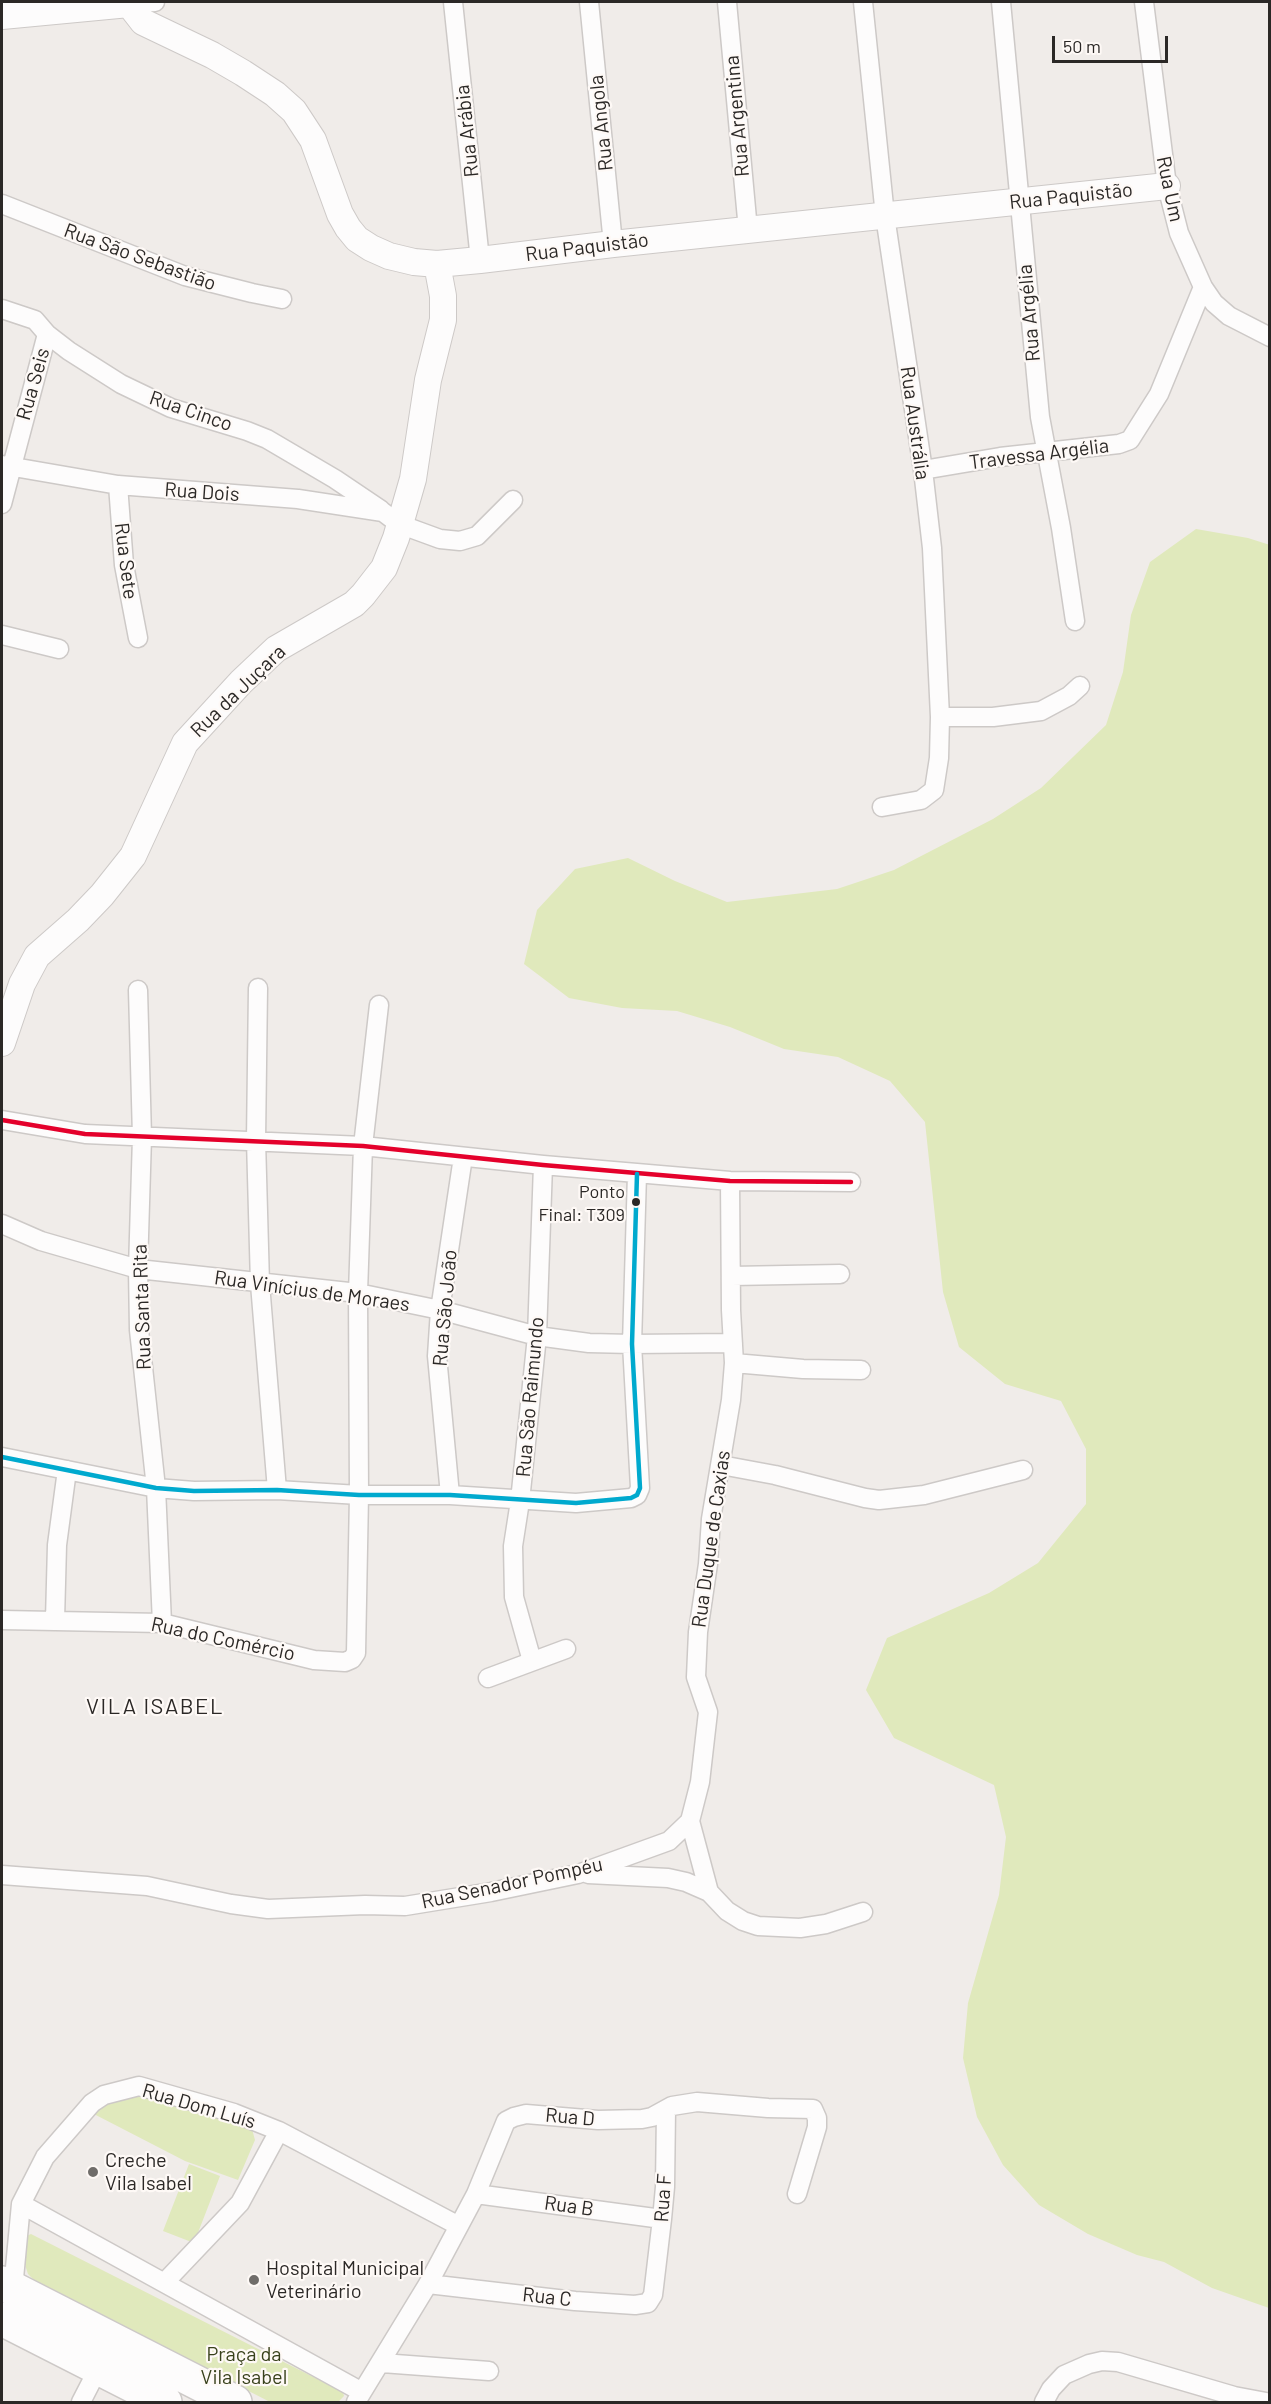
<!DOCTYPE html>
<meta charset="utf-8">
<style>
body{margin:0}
#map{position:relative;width:1271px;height:2404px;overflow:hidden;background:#f0ece9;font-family:Barlow,sans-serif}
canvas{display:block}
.frame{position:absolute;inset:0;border:3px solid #2b2826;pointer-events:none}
.scale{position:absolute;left:1052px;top:36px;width:116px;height:27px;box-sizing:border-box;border:3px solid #2b2826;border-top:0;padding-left:8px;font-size:18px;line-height:21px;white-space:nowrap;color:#2b2826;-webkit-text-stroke:4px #fef9f6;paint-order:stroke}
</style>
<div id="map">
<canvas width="1271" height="2404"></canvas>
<div class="frame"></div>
<div class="scale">50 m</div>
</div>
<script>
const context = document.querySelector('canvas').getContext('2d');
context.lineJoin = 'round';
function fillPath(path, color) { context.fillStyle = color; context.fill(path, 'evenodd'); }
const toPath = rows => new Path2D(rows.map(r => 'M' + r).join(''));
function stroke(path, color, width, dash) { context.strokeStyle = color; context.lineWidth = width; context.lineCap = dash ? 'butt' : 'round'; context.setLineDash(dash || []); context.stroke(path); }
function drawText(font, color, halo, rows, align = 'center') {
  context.font = font + ' Barlow,sans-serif'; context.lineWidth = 4.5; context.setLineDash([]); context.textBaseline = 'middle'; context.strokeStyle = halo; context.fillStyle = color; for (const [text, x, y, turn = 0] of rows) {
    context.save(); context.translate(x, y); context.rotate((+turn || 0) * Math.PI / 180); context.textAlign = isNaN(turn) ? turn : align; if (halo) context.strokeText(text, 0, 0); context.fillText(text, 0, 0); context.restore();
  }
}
const green = toPath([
 [1196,529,1248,538,1270,545,1269,2308,1212,2288,1164,2262,1137,2255,1088,2234,1039,2205,1003,2165,977,2117,963,2058,968,2003,999,1895,1006,1837,994,1785,894,1738,866,1690,887,1638,989,1593,1038,1563,1086,1504,1086,1449,1061,1401,1005,1384,959,1347,943,1292,925,1122,890,1081,838,1057,784,1049,730,1027,677,1011,622,1008,569,998,524,964,537,910,575,869,628,858,675,881,727,902,837,889,894,870,993,819,1041,788,1106,725,1123,672,1131,615,1150,562],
 [131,2092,252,2129,255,2140,238,2180,185,2161,90,2112,100,2102],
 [189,2164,220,2176,194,2243,163,2231],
 [31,2234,343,2392,344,2396,338,2402,270,2402,35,2281,28,2274,24,2262,24,2237]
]);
const street = toPath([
 [128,2,129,4,155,2],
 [453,2,480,260],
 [589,2,613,244],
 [727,2,748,230],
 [863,2,885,216,923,470,932,548,940,717,939,758,934,790,921,800,882,807],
 [1001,2,1040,417,1061,528,1075,621],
 [1144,2,1167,186,1179,233,1203,287,1214,303,1229,316,1270,337],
 [2,204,185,276,252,293,282,299],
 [2,309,35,320,47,334,69,351,121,384,171,408,247,431,267,439,335,479,381,510],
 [2,465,118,485,298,499,383,512,399,524,440,539,460,541,477,536,513,500],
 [923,470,1000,457,1119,444,1130,440,1159,394,1203,287],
 [118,485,124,565,138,638],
 [2,504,47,334],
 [2,635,59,649],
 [940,717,993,717,1041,711,1069,696,1080,686],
 [258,988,256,1140,260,1284,277,1490],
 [138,990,142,1137,138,1269,139,1330,156,1488,162,1623],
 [2,1120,85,1134,363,1146,543,1165,730,1181,851,1182],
 [2,1224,41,1241,138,1269,358,1293,440,1310,537,1336,589,1343,632,1344,733,1343],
 [732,1276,840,1274],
 [734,1363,803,1369,861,1370],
 [2,1457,156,1488,194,1491,277,1490,359,1495,450,1495,576,1503,631,1498,637,1495,640,1488,632,1344,637,1174],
 [721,1465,775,1475,865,1498,879,1500,924,1495,1023,1470],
 [450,1495,437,1356,440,1310,463,1157],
 [2,1620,162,1623,314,1660,345,1662,352,1659,356,1653,359,1495,358,1293,363,1146,379,1005],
 [55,1620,57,1545,67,1470],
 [532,1661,514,1597,513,1546,520,1501,537,1336,543,1165],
 [488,1678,566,1649],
 [588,1874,668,1878,686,1882,709,1892,727,1911,743,1921,758,1926,800,1928,826,1924,863,1912],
 [2,1875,147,1886,231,1904,268,1909,365,1905,405,1906,491,1892,578,1874,669,1841,690,1821],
 [709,1892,690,1821,700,1782,708,1712,696,1677,698,1632,708,1564,711,1519,731,1400,734,1363,731,1310,730,1181],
 [476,2194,662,2219],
 [21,2204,362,2392],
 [164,2283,240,2203,279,2131],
 [428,2284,575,2301,635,2305,648,2303,653,2295,654,2287,662,2219,665,2187,666,2110],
 [13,2289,21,2204,45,2157,92,2103,104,2095,139,2086,234,2113,279,2131,459,2226],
 [382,2363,489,2371],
 [81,2402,98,2369],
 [356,2402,428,2284,476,2194,506,2121,514,2117,526,2114,598,2120,642,2119,652,2117,672,2106,697,2102,768,2108,813,2109,817,2118,817,2127,797,2194],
 [1044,2402,1051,2389,1064,2375,1089,2364,1102,2361,1118,2362,1234,2396,1266,2402]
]);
const secondary = toPath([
 [2,16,129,4,143,22,212,55,243,73,275,94,294,111,313,140,340,214,348,228,357,239,371,248,389,256,414,262,437,264,480,260,613,244,1167,186],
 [2,1043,22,984,37,956,78,920,102,895,133,856,185,743,241,682,276,649,354,604,363,595,384,568,396,538,413,479,428,380,443,320,443,296,437,264]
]);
const highway = toPath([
 [2,2283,235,2402],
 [2,2319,165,2402]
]);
const bus1 = toPath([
 [2,1120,85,1134,363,1146,543,1165,730,1181,851,1182]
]);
const bus2 = toPath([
 [2,1457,156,1488,194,1491,277,1490,359,1495,450,1495,576,1503,631,1498,637,1495,640,1488,632,1344,637,1174]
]);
const markers = [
 [636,1202,5,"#2b2826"],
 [93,2172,6,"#706d6a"],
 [254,2280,6,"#706d6a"]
];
const busNames = [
 ["Ponto",625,1192],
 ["Final: T309",625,1215]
];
const streetNames = [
 ["Rua Argentina",737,116,-95],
 ["Rua Angola",601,123,-96],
 ["Rua Arábia",467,131,-96],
 ["Rua Um",1170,189,78],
 ["Rua Paquistão",1071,196,-6],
 ["Rua Paquistão",587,247,-7],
 ["Rua São Sebastião",140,257,20],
 ["Rua Argélia",1029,313,-95],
 ["Rua Seis",33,384,-74],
 ["Rua Cinco",191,411,19],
 ["Rua Austrália",915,423,82],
 ["Travessa Argélia",1039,454,-7],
 ["Rua Dois",202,492,4],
 ["Rua Sete",126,561,83],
 ["Rua da Juçara",238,691,-44],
 ["Rua Vinícius de Moraes",312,1291,8],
 ["Rua Santa Rita",142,1307,-92],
 ["Rua São João",445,1308,-85],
 ["Rua São Raimundo",530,1397,-85],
 ["Rua Duque de Caxias",711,1539,-82],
 ["Rua do Comércio",223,1639,12],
 ["Rua Senador Pompéu",512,1883,-12],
 ["Rua Dom Luís",199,2106,16],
 ["Rua D",570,2117,5],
 ["Rua F",663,2198,-86],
 ["Rua B",569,2206,8],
 ["Rua C",547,2297,6]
];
const poiNames = [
 ["Creche",105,2160],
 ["Vila Isabel",105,2183],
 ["Hospital Municipal",266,2268],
 ["Veterinário",266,2291]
];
const parkNames = [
 ["Praça da",244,2354],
 ["Vila Isabel",244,2377]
];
const quarterNames = [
 ["VILA ISABEL",155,1707]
];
fillPath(green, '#e0e9bc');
stroke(street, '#cdc9c7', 21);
stroke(secondary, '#cdc9c7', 28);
stroke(highway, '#cdc9c7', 36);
stroke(street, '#fdfcfc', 18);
stroke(secondary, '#fdfcfc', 26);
stroke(highway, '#fdfcfc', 33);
stroke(bus1, '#e4002b', 4.5);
stroke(bus2, '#00a9ce', 4.5);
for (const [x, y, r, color] of markers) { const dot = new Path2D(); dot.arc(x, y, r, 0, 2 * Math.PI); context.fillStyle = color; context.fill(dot); stroke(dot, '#fef9f6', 2); }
drawText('18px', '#2b2826', '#fef9f6', busNames, 'right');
drawText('20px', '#2b2826', '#fef9f6', streetNames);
drawText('20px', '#2b2826', '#fef9f6', poiNames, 'left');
drawText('20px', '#38411b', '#fef9f6', parkNames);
context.letterSpacing = '1.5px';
drawText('22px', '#2b2826', '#fef9f6', quarterNames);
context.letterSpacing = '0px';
</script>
